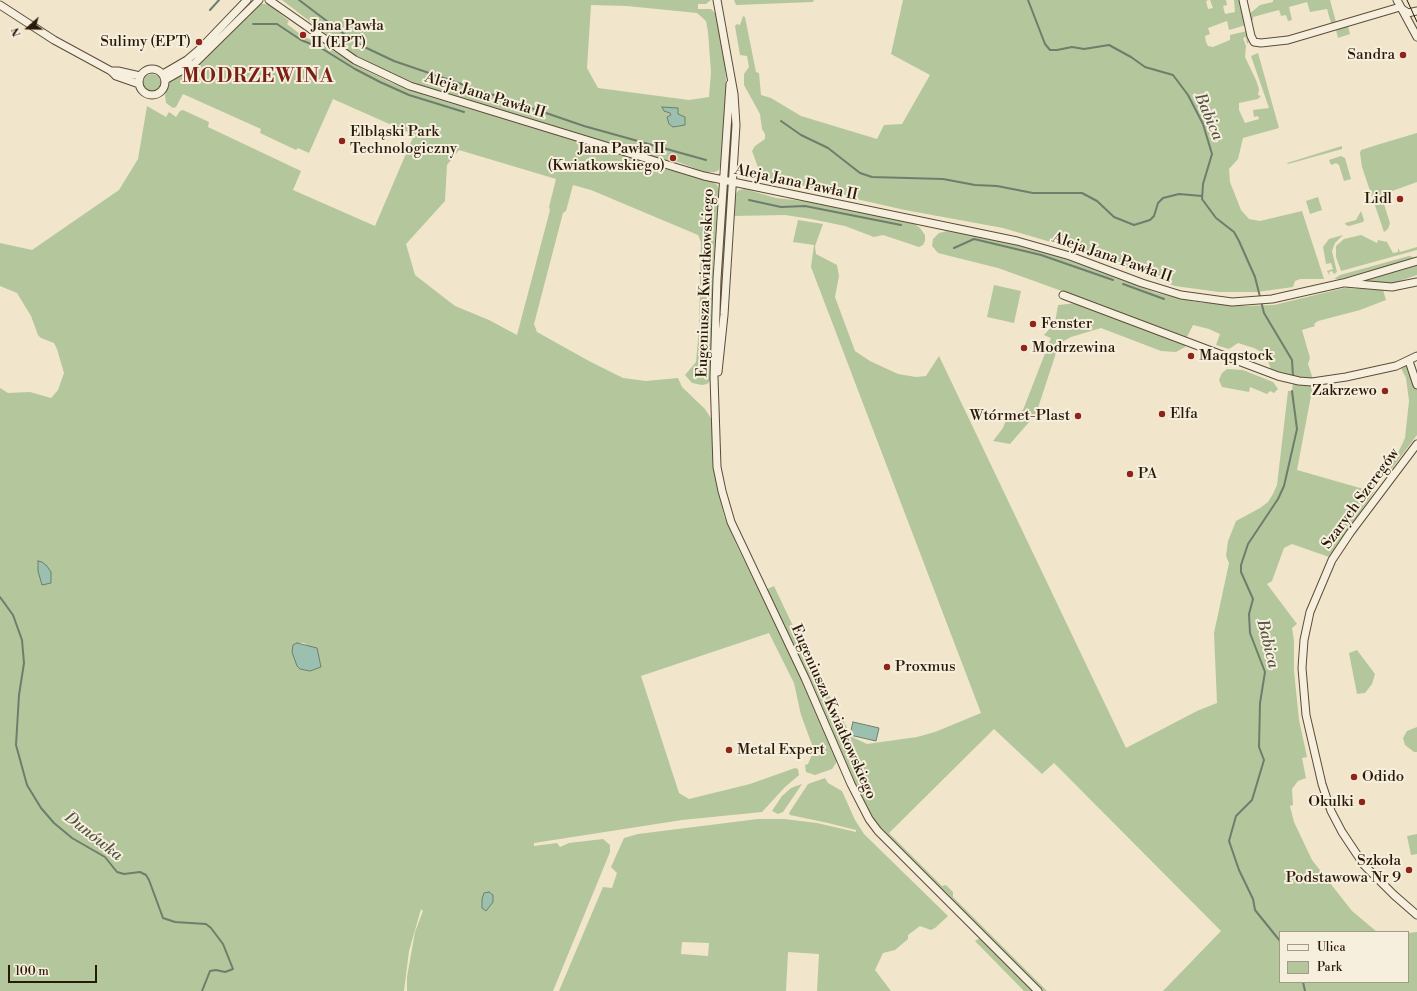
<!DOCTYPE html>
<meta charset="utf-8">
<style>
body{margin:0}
#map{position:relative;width:1417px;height:991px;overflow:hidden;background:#f1e6cb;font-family:"Libre Bodoni",serif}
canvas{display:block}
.legend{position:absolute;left:1279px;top:931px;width:130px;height:52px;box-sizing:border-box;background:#f6efdd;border:1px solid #a59988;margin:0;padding:5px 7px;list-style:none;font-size:12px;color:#2b1908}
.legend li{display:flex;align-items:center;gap:8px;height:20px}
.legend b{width:20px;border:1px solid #a59988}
.north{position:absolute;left:8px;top:8px;width:40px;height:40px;-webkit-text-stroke:3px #f6efdd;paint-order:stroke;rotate:250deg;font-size:11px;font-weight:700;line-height:16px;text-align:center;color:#2b1908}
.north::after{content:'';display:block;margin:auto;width:14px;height:18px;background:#2b1908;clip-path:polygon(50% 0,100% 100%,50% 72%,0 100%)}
.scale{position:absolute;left:8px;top:965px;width:89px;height:18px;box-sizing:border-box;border:2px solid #2b1908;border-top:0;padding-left:5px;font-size:12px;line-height:14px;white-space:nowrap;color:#2b1908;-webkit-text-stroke:3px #f6efdd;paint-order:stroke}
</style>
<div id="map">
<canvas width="1417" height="991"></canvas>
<ul class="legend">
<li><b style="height:5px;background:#f6efdd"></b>Ulica</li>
<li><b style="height:11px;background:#b4c69b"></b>Park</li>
</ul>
<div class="north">N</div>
<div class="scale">100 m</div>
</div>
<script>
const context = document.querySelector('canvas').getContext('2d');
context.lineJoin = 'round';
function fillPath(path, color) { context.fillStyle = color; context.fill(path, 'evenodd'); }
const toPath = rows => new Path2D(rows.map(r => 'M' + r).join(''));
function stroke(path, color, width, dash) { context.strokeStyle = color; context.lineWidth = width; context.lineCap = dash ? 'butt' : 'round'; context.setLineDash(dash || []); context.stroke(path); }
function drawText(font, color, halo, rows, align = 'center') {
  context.font = font + ' "Libre Bodoni",serif'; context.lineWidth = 4; context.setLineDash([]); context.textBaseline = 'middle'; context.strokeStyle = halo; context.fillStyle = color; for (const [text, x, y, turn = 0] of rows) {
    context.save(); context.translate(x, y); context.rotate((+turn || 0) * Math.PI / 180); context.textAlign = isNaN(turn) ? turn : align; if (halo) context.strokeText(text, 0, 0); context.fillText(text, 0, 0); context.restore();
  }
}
const green = toPath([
 [282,0,711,0,706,4,698,4,698,9,711,9,716,14,725,57,726,85,721,164,719,170,715,172,704,172,678,162,653,157,413,84,351,53],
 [591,5,627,6,697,13,706,21,708,32,711,72,709,97,689,100,598,88,587,68],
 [734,0,814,0,813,2,736,5],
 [903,0,1209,0,1206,1,1208,9,1213,8,1210,0,1226,0,1227,5,1223,6,1225,14,1235,12,1234,0,1241,0,1246,25,1229,30,1227,21,1208,28,1210,34,1205,36,1206,42,1208,46,1213,47,1230,40,1230,35,1247,31,1249,42,1247,44,1246,37,1243,38,1246,46,1245,57,1256,80,1259,89,1258,95,1261,96,1258,99,1239,103,1239,110,1245,123,1259,119,1258,116,1254,117,1253,110,1269,108,1251,56,1258,53,1279,128,1243,138,1238,159,1229,169,1230,182,1241,210,1249,219,1260,221,1302,211,1324,279,1300,279,1295,281,1293,287,1257,292,1219,292,1175,286,1078,250,1003,228,905,210,767,179,767,176,763,175,759,170,752,151,755,146,765,139,765,134,762,129,760,114,744,85,744,74,749,67,747,56,740,55,735,26,737,24,740,25,743,16,745,17,756,72,759,73,761,95,771,98,801,116,877,139,884,125,902,124,930,75,891,54],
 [1273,0,1330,0,1336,22,1331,23,1327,9,1310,12,1307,2,1289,7,1292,20,1288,21,1286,15,1281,16,1279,10,1253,17,1253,20,1249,21,1248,15,1260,5,1273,2],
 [258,4,266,4,271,6,289,21,287,24,304,37,320,43,363,69,390,82,427,96,713,182,717,185,720,192,713,266,715,277,712,379,707,384,702,385,692,383,685,375,696,362,699,329,701,242,698,235,591,190,573,185,566,211,563,213,534,324,537,332,589,361,623,378,646,381,678,378,682,387,705,409,712,420,713,456,716,479,724,516,737,546,802,680,837,759,836,763,832,769,815,775,806,772,805,765,808,764,814,750,801,715,794,683,769,633,641,676,679,793,689,799,750,784,795,768,798,769,799,775,784,788,762,812,682,820,534,843,534,846,557,843,560,847,569,843,603,839,610,845,610,852,553,991,407,991,407,977,415,932,423,911,421,909,409,951,404,991,0,991,0,388,8,393,30,392,51,398,58,390,64,373,57,349,54,343,41,338,38,335,31,316,17,293,0,286,0,243,32,250,119,190,138,159,147,106,166,117,169,112,176,117,180,111,183,110,209,122,208,127,301,171,293,190,375,226,414,135,333,99,309,153,298,148,296,150,260,133,261,129,183,94,176,107,173,108,166,103,165,95,170,82],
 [459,150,556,179,549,207,550,210,517,335,489,320,455,306,415,275,406,244,445,201,447,165],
 [297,643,304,643,318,653,321,667,310,671,300,669,297,666],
 [1348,26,1350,34,1338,38,1336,30],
 '143 83a9 9 0 1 1 18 0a9 9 0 1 1-18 0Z',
 [730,90,733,132,728,179,727,177],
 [1417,133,1417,182,1381,195,1390,223,1388,229,1384,232,1362,167,1360,153,1361,150,1380,144],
 [1342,146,1342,149,1288,164,1287,163],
 [1341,156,1345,158,1351,179,1344,181,1339,165,1336,163,1331,165,1329,160],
 [727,189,730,189,716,377,718,278],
 [745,189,776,198,803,201,913,223,920,228,925,235,925,241,923,245,919,247,883,235,874,237,845,226,811,219,785,215,732,216,734,196,739,190],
 [1318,197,1322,210,1310,214,1306,201],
 [1361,211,1364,220,1363,222,1349,226,1346,225,1345,223,1356,220],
 [798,220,823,224,815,246,816,254,837,265,839,276,835,297,855,351,870,361,898,374,916,377,926,376,939,356,1126,748,1197,711,1217,703,1214,633,1229,563,1226,556,1228,541,1236,521,1260,508,1268,502,1273,494,1277,485,1288,391,1292,391,1293,383,1313,385,1297,470,1374,492,1329,557,1292,544,1284,548,1272,581,1267,584,1297,624,1292,628,1294,641,1294,671,1299,720,1307,757,1302,758,1306,778,1298,781,1292,789,1293,805,1290,806,1294,822,1312,860,1352,911,1377,932,1280,932,1280,982,1408,982,1408,933,1417,932,1417,991,1163,991,1221,931,1054,763,1042,774,994,729,889,833,942,886,946,885,953,892,953,897,1047,991,1024,991,975,941,983,936,869,819,763,591,774,586,803,647,852,737,867,744,917,737,935,732,981,713,811,267,814,245,793,242],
 [947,231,1023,246,1060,257,1157,293,1196,302,1244,306,1274,305,1344,288,1383,290,1386,300,1360,310,1318,321,1314,324,1315,326,1302,330,1310,358,1308,364,1313,379,1298,377,1271,369,1265,354,1254,348,1238,343,1229,349,1216,345,1220,334,1209,329,1193,325,1187,337,1037,282,998,268,938,253,932,246,933,239,939,233],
 [1343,235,1335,243,1332,251,1337,272,1334,274,1332,271,1329,272,1330,276,1327,271,1333,269,1331,263,1326,264,1323,247,1329,239],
 [1361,235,1377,243,1378,240,1387,242,1393,253,1398,252,1398,248,1400,252,1417,247,1417,250,1341,271,1336,257,1336,246,1344,239],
 [1409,256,1414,257,1405,261,1340,279,1334,279,1340,275],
 [1417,265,1417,275,1394,283,1350,282],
 [994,285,1021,291,1014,323,987,317],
 [1077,303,1186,344,1185,347,1176,352,1161,351,1101,328,1071,337,1062,342,1056,353,1036,414,1010,444,993,441,1003,428,1008,415,1023,410,1051,338,1044,335,1055,323,1058,305],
 [1410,364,1417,385,1417,435,1390,471,1390,464,1398,453,1405,438,1409,401,1406,378,1401,368],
 [1227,369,1243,370,1273,382,1278,389,1274,393,1270,391,1267,394,1250,387,1249,392,1222,387,1219,380,1222,373],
 [1357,650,1375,674,1372,684,1365,693,1357,694,1349,653],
 [1417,727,1417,752,1414,752,1405,745,1403,738,1407,731],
 [825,778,828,783,842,791,855,820,864,834,948,916,935,928,931,930,920,926,908,935,908,939,895,950,883,953,875,970,891,991,817,991,819,954,788,952,786,991,559,991,603,887,612,888,617,873,611,867,624,838,638,834,758,819,784,819,817,823,856,832,856,830,828,823,790,815,789,813,808,784],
 [682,942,709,943,708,956,681,954],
 [802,784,783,812,778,814,772,811,782,796,791,788],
 [1417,834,1417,854,1411,855,1407,836]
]);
const water = toPath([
 [662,107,678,108,678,114,685,117,685,125,673,127,669,124,667,117,671,115,670,113,664,111,662,107],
 [38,561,42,562,47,566,51,572,51,583,42,585,38,571,38,561],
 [297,643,317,648,321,667,310,671,300,669,297,666,292,652,293,645,297,643],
 [853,722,879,728,876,741,850,735,853,722],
 [489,892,493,895,493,902,486,911,482,908,482,899,484,893,489,892]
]);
const stream = toPath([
 [299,0,356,43,394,61,584,126,706,160],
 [1028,0,1045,44,1050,50,1057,50,1072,47,1084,49,1109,45,1131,57,1145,67,1173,75,1188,95,1203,124,1212,154,1203,184,1202,199,1216,218,1234,232,1239,241,1255,277,1264,313,1292,360,1293,376],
 [210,10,219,0],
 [253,24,277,24,301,40,321,48,355,69,380,82,409,95,464,112],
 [781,121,801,135,828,148,860,173,872,177,943,179,975,185,997,186,1033,193,1082,193,1097,201,1114,217,1134,225,1150,220,1154,216,1158,203,1163,198,1179,194,1202,196],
 [749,200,781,207,805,206,901,225],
 [954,248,974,239,1041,255,1113,280],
 [1123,284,1164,299],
 [0,597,13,615,22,640,24,663,19,695,16,745,27,785,41,808,54,823,72,838,105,857,117,872,124,874,140,872,146,875,149,880,163,918,175,922,206,924,211,928,223,944,233,969,225,972,216,970,210,971,202,991],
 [1280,941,1255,910,1253,899,1239,870,1229,841,1236,816,1252,800,1264,760,1259,747,1260,703,1265,672,1250,633,1249,614,1253,599,1241,572,1241,565,1248,544,1278,499,1284,486,1297,429,1292,391],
 [1303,982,1305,991]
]);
const minor = toPath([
 [269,0,355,60,410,86,704,176,1017,241,1070,256,1142,283,1181,295,1232,302,1272,299,1343,283,1417,261],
 [717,0,734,94,736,125,724,315,718,372],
 [1243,0,1251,36,1254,42,1261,43,1288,40,1400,7],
 [1397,0,1417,37],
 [0,5,54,40,111,71,116,76,139,84],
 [1402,9,1408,13,1417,11],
 '139 82a13 13 0 1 1 26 0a13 13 0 1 1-26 0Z',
 [111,71,118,71,140,76],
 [163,74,187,60,200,49,247,0],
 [165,80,195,63,259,0],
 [730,84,717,279,714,377,717,467,722,491,731,522,805,678,851,784,869,819,878,831,1038,991],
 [1345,283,1392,287,1417,282],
 [1063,295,1278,376,1299,381,1312,382,1346,377,1396,366,1417,356],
 [1409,361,1417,385],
 [1417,444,1350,533,1332,560,1310,612,1304,640,1302,668,1306,715,1322,784,1331,811,1342,832,1364,865,1394,895,1417,915]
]);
const tram = toPath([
 [1407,0,1417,22]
]);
const markers = [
 [303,35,4,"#8f2418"],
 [199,42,4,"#8f2418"],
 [1403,55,4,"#8f2418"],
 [342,141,4,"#8f2418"],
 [673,158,4,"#8f2418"],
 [1400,199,4,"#8f2418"],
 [1033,324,4,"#8f2418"],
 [1024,348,4,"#8f2418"],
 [1191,356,4,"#8f2418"],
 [1385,391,4,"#8f2418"],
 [1162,414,4,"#8f2418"],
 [1078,416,4,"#8f2418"],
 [1130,474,4,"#8f2418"],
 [887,667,4,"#8f2418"],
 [729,750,4,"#8f2418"],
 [1354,777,4,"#8f2418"],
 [1362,802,4,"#8f2418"],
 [1409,870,4,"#8f2418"]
];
const poiNames = [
 ["Jana Pawła",311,26],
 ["II (EPT)",311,43],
 ["Sulimy (EPT)",191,42,"right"],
 ["Sandra",1395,55,"right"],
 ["Elbląski Park",350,132],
 ["Technologiczny",350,149],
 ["Jana Pawła II",665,149,"right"],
 ["(Kwiatkowskiego)",665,166,"right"],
 ["Lidl",1392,199,"right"],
 ["Fenster",1041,324],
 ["Modrzewina",1032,348],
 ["Maqqstock",1199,356],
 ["Zakrzewo",1377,391,"right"],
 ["Elfa",1170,414],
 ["Wtórmet-Plast",1070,416,"right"],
 ["PA",1138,474],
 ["Proxmus",895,667],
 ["Metal Expert",737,750],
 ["Odido",1362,777],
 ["Okulki",1354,802,"right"],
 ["Szkoła",1401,861,"right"],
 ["Podstawowa Nr 9",1401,878,"right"]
];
const streetNames = [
 ["Aleja Jana Pawła II",485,96,17],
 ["Aleja Jana Pawła II",796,183,12],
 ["Aleja Jana Pawła II",1112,258,19],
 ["Eugeniusza Kwiatkowskiego",706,283,-88],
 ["Szarych Szeregów",1361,499,-54],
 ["Eugeniusza Kwiatkowskiego",833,712,66]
];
const waterNames = [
 ["Babica",1208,117,67],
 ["Babica",1267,644,76],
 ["Dunówka",93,837,38]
];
const districtNames = [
 ["MODRZEWINA",258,77]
];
fillPath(green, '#b4c69b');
fillPath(water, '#9cc0b0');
stroke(water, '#6f7d6d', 1);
stroke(stream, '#6f7d6d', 2);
stroke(minor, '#5c4c39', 9);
stroke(minor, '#f6efdd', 7);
stroke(tram, '#2b1908', 1);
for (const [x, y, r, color] of markers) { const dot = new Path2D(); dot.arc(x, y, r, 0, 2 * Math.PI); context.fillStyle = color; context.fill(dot); stroke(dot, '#f6efdd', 1.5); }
drawText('15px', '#2b1908', '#f6efdd', poiNames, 'left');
drawText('15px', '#2b1908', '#f6efdd', streetNames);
drawText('italic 16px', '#535343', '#f6efdd', waterNames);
context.letterSpacing = '1px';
drawText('bold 19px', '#7a1f14', '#f6efdd', districtNames);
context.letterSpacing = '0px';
</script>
